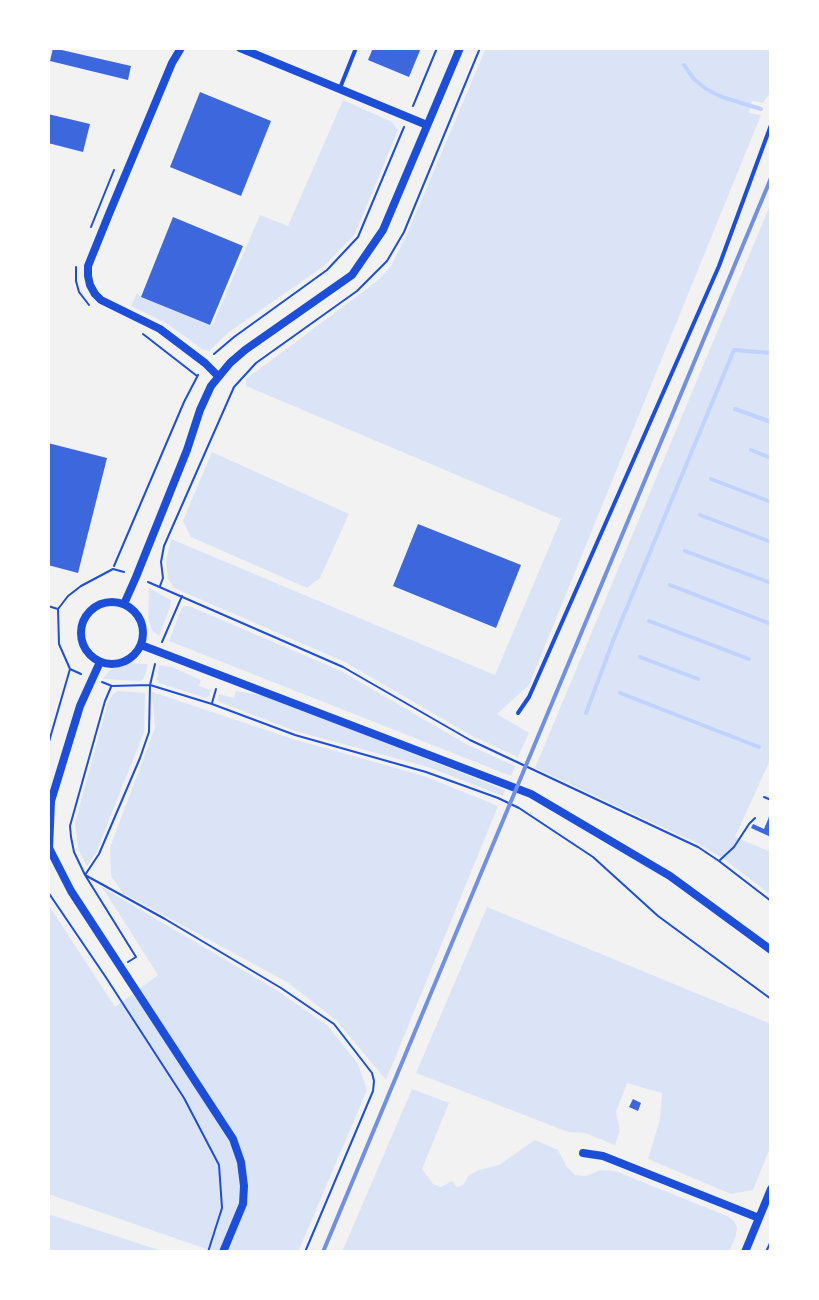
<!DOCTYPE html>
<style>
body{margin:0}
#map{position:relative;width:819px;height:1300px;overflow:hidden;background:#f2f2f2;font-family:Ubuntu,sans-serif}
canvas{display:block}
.frame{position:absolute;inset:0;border:50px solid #fff;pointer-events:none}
</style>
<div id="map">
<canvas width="819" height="1300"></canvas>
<div class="frame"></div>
</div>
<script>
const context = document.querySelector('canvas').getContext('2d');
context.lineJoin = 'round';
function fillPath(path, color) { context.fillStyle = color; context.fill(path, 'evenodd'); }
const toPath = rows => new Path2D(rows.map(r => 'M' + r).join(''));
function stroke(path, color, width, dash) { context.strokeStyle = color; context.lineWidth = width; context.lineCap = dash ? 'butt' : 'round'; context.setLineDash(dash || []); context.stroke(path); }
const green = toPath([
 [486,48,771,48,771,91,763,103,752,101,749,113,761,115,529,685,497,714,529,733,518,757,472,736,345,662,174,588,168,579,166,561,171,539,495,675,561,519,246,386,246,379,376,282,391,266,407,234],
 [343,100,392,122,398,130,355,234,324,266,229,332,209,351,202,349,166,323,131,306,137,293,141,297,212,326,260,215,288,226],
 [771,203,771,758,735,837,771,852,771,895,725,860,699,844,535,768],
 [212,452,349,514,320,578,307,588,191,537,183,521],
 [149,588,171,600,170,607,159,636,152,630,148,618],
 [184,606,189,606,341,671,468,745,515,766,511,776,169,641,181,609],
 [128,663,148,664,144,678,140,681,103,679,109,671,118,666],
 [159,665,172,667,201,680,199,686,211,690,209,696,206,698,159,683,157,679],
 [118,691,145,693,144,732,96,853,87,866,78,849,75,823,108,702,113,694],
 [236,691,266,696,505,790,503,796,428,767,295,731,217,701,219,694,234,698],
 [152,692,293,739,424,776,498,806,386,1080,336,1020,287,982,123,893,111,876,110,847,155,728],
 [102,887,278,991,328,1026,358,1064,367,1090,298,1252,215,1252,48,1194,48,904,115,1007,158,975],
 [487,907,771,1024,771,1145,753,1190,731,1194,648,1159,660,1120,662,1093,627,1083,616,1112,620,1130,615,1145,585,1133,568,1132,416,1073],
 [412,1089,449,1103,422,1169,433,1184,441,1187,452,1181,457,1187,463,1185,469,1175,479,1170,499,1165,535,1140,558,1150,567,1167,575,1175,586,1176,601,1170,615,1171,727,1216,734,1221,737,1227,736,1235,729,1252,342,1252],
 [48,1214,165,1252,48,1252]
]);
const stream = toPath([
 [684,65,694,79,706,89,722,97,761,109],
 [735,409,771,422],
 [751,450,771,458],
 [711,479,771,502],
 [700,515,771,542],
 [685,551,771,583],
 [670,585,771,624],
 [649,621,749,659],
 [640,657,698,679],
 [620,693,759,747],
 [586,713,613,641,734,350,771,353]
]);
const building = toPath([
 [53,48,131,66,128,80,50,61],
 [373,48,421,48,409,77,368,60],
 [200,92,271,121,241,196,170,167],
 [48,114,90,124,83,152,48,143],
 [173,217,243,246,210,325,141,297],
 [48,443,107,458,78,573,48,565],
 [418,524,521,565,496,628,393,586],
 [771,812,771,837,751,828,753,824,764,829],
 [633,1099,641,1103,638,1111,629,1107]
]);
const path = toPath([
 [413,106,437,48],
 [91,227,114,170],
 [76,267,76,281,79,292,89,305],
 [143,334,197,376],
 [214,354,234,337,327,270,358,237,404,127],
 [114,566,184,402,198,375],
 [148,582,343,667,470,740,698,847,719,861,771,901],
 [160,586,163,578,161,562,164,546,234,387,256,363,357,291,387,261,404,232,480,48],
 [48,606,58,609,68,596,81,586,113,569,124,572],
 [58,609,59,644,70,669,81,674],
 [162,642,182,596],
 [155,664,150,685,149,732,140,758,99,854,85,875,165,919,281,988,334,1024,372,1073,374,1081,373,1091,305,1252],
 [102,682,112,686,150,685,212,704,295,735,426,772,498,798,519,808,593,857,658,916,771,999],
 [111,687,105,701,70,826,71,837,74,852,85,875,136,957,128,962],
 [212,703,216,689],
 [48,745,70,669],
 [764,797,771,800],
 [720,860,734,847,749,824,755,818],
 [48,892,105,976,184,1098,219,1165,222,1208,208,1252],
 [766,1252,771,1241]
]);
const service = toPath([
 [340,88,356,48],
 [518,713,529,697,719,266,771,125]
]);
const minor = toPath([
 [181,48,172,63,109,214,88,266,88,276,90,285,95,294,101,300,160,329,205,363,218,376],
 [240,48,427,125],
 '81 633a31 31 0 1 1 62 0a31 31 0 1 1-62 0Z',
 [124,604,136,577,187,450,200,410,211,386,230,363,245,350,352,275,383,230,460,48],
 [141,645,531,794,670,876,771,950],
 [100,662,80,706,51,801,49,848,71,891,233,1139,241,1162,244,1186,243,1204,223,1252],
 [583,1153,603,1156,759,1218],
 [745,1252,771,1189]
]);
const rail = toPath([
 [323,1252,771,178]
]);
fillPath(green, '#dbe4f7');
stroke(stream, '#bfd3fe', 4);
fillPath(building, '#3d67dc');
stroke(path, '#1d4ed8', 2);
stroke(service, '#1d4ed8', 4);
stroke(minor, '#1d4ed8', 8);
stroke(rail, '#7290e2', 4);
</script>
